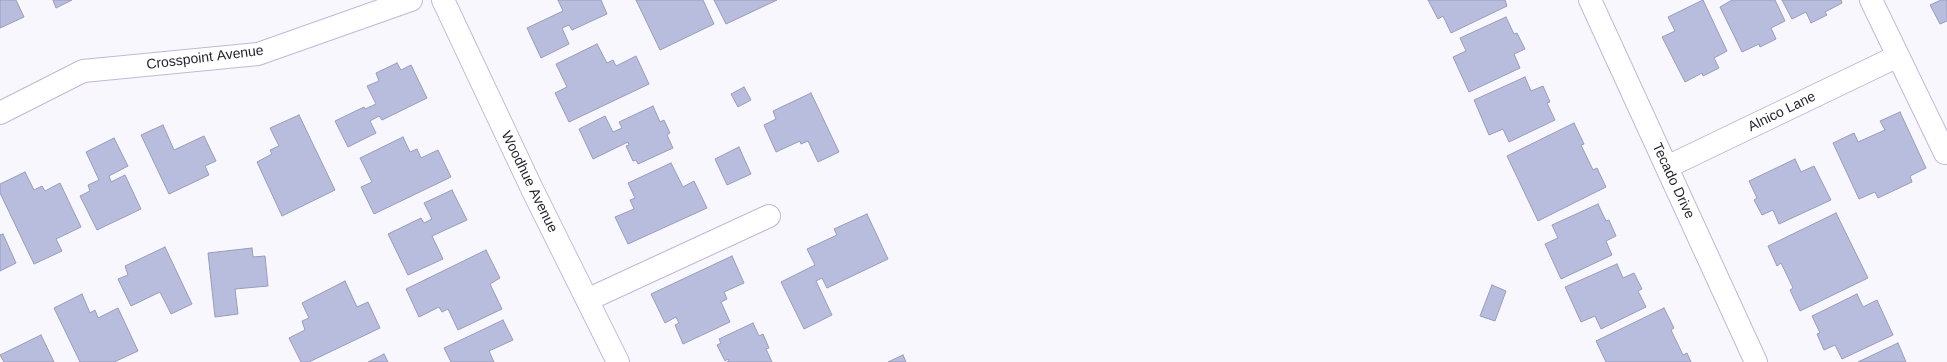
<!DOCTYPE html>
<style>
body{margin:0}
canvas{display:block;background:#f9f7fe}
</style>
<canvas width="1947" height="362"></canvas>
<script>
const context = document.querySelector('canvas').getContext('2d');
context.lineJoin = 'round';
function fillPath(path, color) { context.fillStyle = color; context.fill(path, 'evenodd'); }
const toPath = rows => new Path2D(rows.map(r => 'M' + r).join(''));
function stroke(path, color, width, dash) { context.strokeStyle = color; context.lineWidth = width; context.lineCap = dash ? 'butt' : 'round'; context.setLineDash(dash || []); context.stroke(path); }
function drawText(font, color, halo, rows, align = 'center') {
  context.font = font + ' Helvetica,sans-serif'; context.lineWidth = 3; context.setLineDash([]); context.textBaseline = 'middle'; context.strokeStyle = halo; context.fillStyle = color; for (const [text, x, y, turn = 0] of rows) {
    context.save(); context.translate(x, y); context.rotate((+turn || 0) * Math.PI / 180); context.textAlign = isNaN(turn) ? turn : align; if (halo) context.strokeText(text, 0, 0); context.fillText(text, 0, 0); context.restore();
  }
}
const building = toPath([
 [0,0,16,0,24,17,0,28,0,0],
 [53,0,72,0,56,8,53,0],
 [558,0,601,0,607,14,572,30,569,25,562,28,569,44,541,58,527,28,563,11,558,0],
 [636,0,703,0,714,24,660,50,636,0],
 [714,0,777,0,726,24,714,0],
 [1428,0,1505,0,1507,6,1451,33,1443,16,1438,19,1428,0],
 [1703,0,1727,51,1714,58,1719,68,1703,76,1702,73,1685,82,1662,37,1675,31,1668,17,1703,0],
 [1732,0,1775,0,1785,21,1771,28,1776,39,1760,47,1759,44,1742,52,1720,7,1732,0],
 [1782,0,1841,0,1842,3,1825,12,1827,15,1811,23,1806,12,1792,19,1782,0],
 [1941,0,1947,0,1947,21,1940,24,1930,5,1941,0],
 [1506,17,1514,34,1517,33,1525,49,1514,54,1520,68,1469,92,1453,57,1466,51,1460,38,1506,17],
 [597,44,607,63,613,60,616,66,636,56,649,84,569,122,555,93,567,87,556,64,597,44],
 [397,63,401,70,411,65,427,98,382,120,379,116,370,121,376,133,348,147,335,121,364,107,365,109,376,104,367,86,379,81,376,73,397,63],
 [1525,77,1531,91,1543,86,1550,102,1547,103,1555,120,1509,142,1503,129,1489,135,1474,100,1525,77],
 [744,87,751,100,738,107,731,94,744,87],
 [811,93,839,152,818,162,808,141,801,144,800,141,776,152,764,125,776,119,773,111,811,93],
 [653,106,660,122,664,120,670,133,667,135,673,148,638,164,636,160,633,161,626,146,629,145,628,142,593,159,579,129,605,116,613,132,622,128,619,122,653,106],
 [1900,112,1926,168,1910,176,1912,182,1878,198,1875,192,1859,199,1833,143,1854,133,1858,142,1885,130,1880,121,1900,112],
 [299,115,335,190,282,216,257,162,272,154,270,150,279,146,270,128,299,115],
 [1574,123,1584,144,1581,145,1593,170,1597,168,1606,187,1538,221,1507,156,1574,123],
 [163,125,174,150,204,136,216,161,205,166,209,175,169,194,141,135,163,125],
 [403,137,410,152,417,149,421,158,438,150,451,177,374,214,361,187,372,182,360,158,403,137],
 [114,138,128,166,109,176,111,182,125,175,141,209,97,230,80,196,90,191,88,185,99,180,86,152,114,138],
 [739,147,751,174,727,185,715,159,739,147],
 [1795,159,1801,172,1814,166,1831,200,1779,224,1773,210,1762,215,1754,200,1757,198,1749,181,1795,159],
 [671,163,683,187,694,181,707,208,628,244,615,217,634,209,630,200,635,198,628,183,671,163],
 [25,172,34,190,42,186,45,191,60,183,81,227,56,239,62,251,34,264,0,193,0,184,25,172],
 [452,190,467,220,432,236,443,259,408,275,388,234,421,218,424,223,432,219,424,203,452,190],
 [1598,204,1606,221,1609,220,1616,236,1606,241,1612,255,1561,279,1545,244,1558,238,1552,225,1598,204],
 [1836,213,1868,278,1800,311,1790,290,1793,288,1781,263,1777,266,1768,246,1836,213],
 [867,214,888,259,827,288,822,278,816,281,832,315,804,329,781,282,815,265,807,249,837,235,834,229,867,214],
 [3,234,16,263,0,271,0,235,3,234],
 [165,247,192,304,171,314,160,292,131,306,118,279,128,275,125,266,165,247],
 [252,248,253,257,265,256,268,286,235,289,238,314,215,317,208,253,252,248],
 [486,250,500,278,490,284,502,309,458,330,448,309,442,312,439,307,419,317,406,289,486,250],
 [732,256,744,283,724,292,727,299,721,302,730,322,683,344,675,325,679,323,676,317,665,323,651,294,732,256],
 [1617,264,1623,278,1634,273,1642,289,1638,291,1646,307,1601,329,1595,316,1581,322,1565,287,1617,264],
 [345,281,357,307,368,302,380,328,309,362,301,362,289,338,305,330,302,321,309,318,302,303,345,281],
 [1492,285,1506,291,1495,321,1480,316,1492,285],
 [82,294,90,313,95,310,98,318,118,308,138,351,114,362,80,362,54,308,82,294],
 [1857,294,1863,307,1877,300,1893,335,1842,359,1835,345,1824,350,1817,334,1820,333,1812,316,1857,294],
 [1664,308,1674,328,1671,330,1683,355,1687,353,1691,362,1606,362,1596,341,1664,308],
 [503,320,513,340,489,351,494,362,451,362,444,348,503,320],
 [753,323,759,336,763,334,769,348,766,349,772,362,727,362,729,361,728,359,725,361,717,345,721,343,719,339,753,323],
 [41,335,54,362,4,362,0,355,41,335],
 [1898,343,1906,362,1858,362,1898,343],
 [384,354,388,362,368,362,384,354],
 [903,355,906,362,888,362,903,355]
]);
const minor = toPath([
 [443,0,533,191,618,362],
 [1590,0,1756,362],
 [1871,0,1945,153],
 [0,113,83,71,258,54,411,0],
 [1667,167,1898,56],
 [587,300,769,216]
]);
const streetNames = [
 ["Crosspoint Avenue",205,58,-7],
 ["Alnico Lane",1782,112,-26],
 ["Tecado Drive",1673,181,65],
 ["Woodhue Avenue",529,182,64]
];
fillPath(building, '#b8bdde');
stroke(building, '#989cbc', 1);
stroke(minor, '#c2b7d8', 24);
stroke(minor, '#fff', 22);
drawText('14px', '#221e2b', '#fff', streetNames);
</script>
